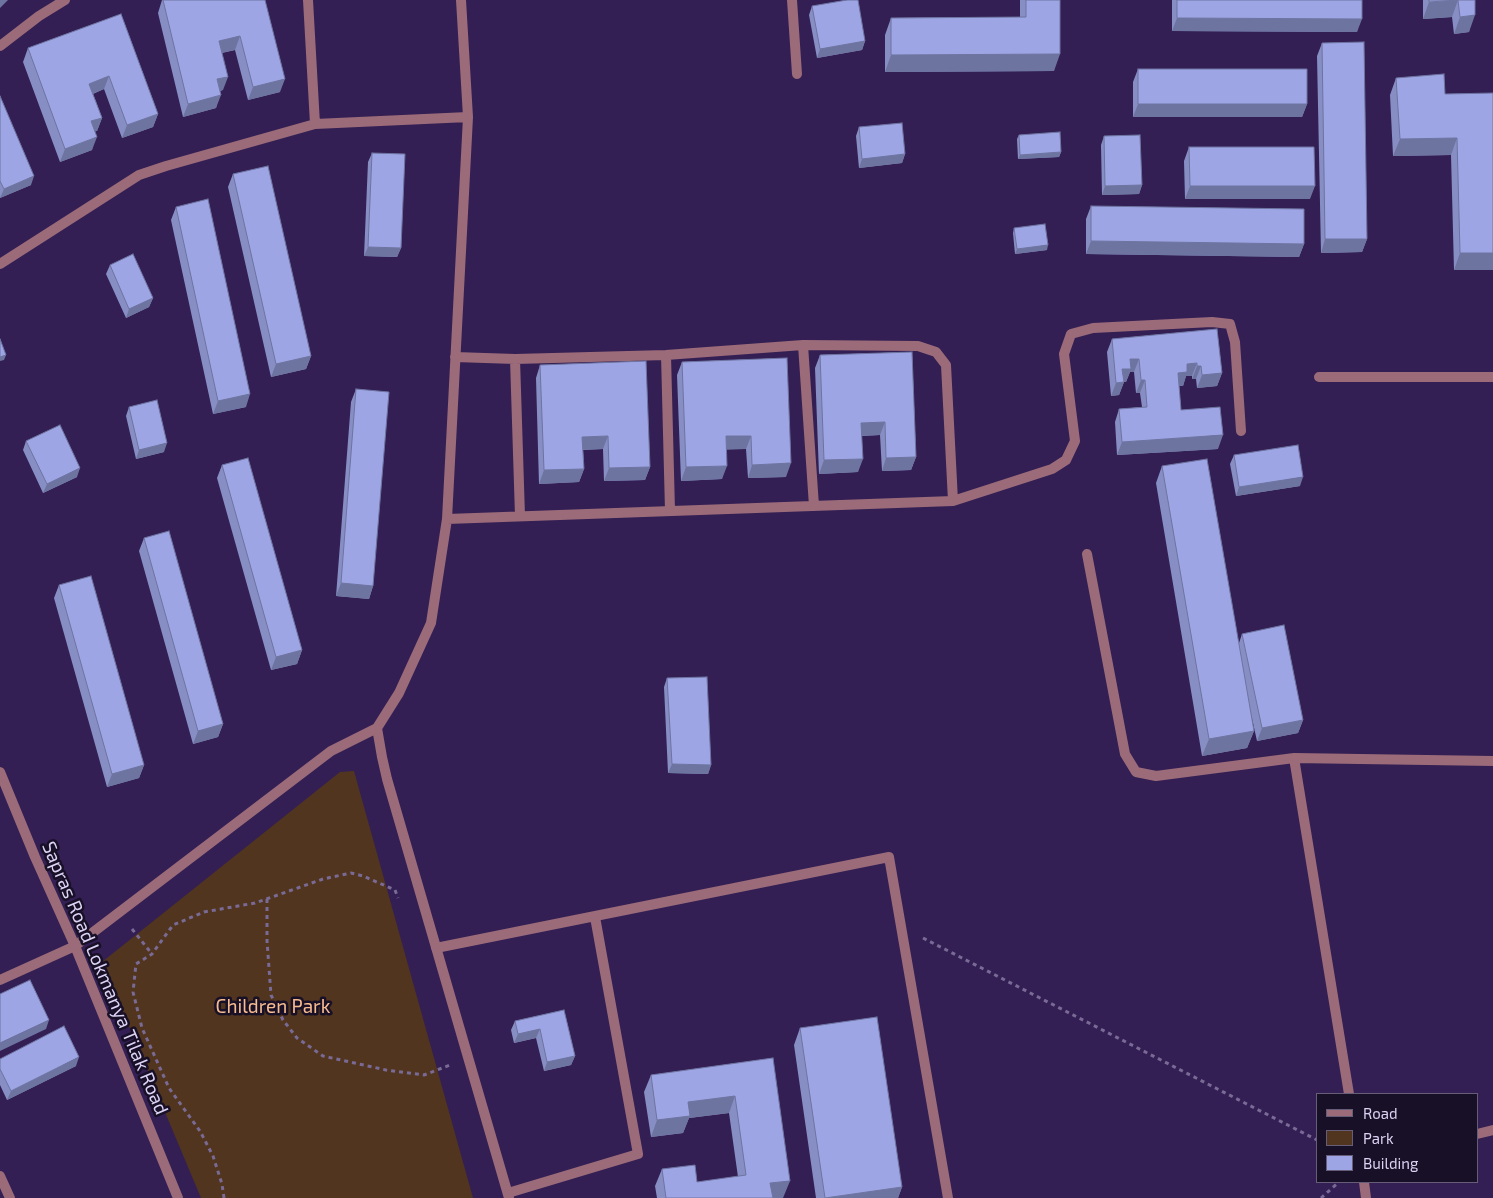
<!DOCTYPE html>
<style>
body{margin:0}
#map{position:relative;width:1493px;height:1198px;overflow:hidden;background:#331f53;font-family:"Exo 2",sans-serif}
canvas{display:block}
.legend{position:absolute;left:1316px;top:1093px;width:162px;height:90px;box-sizing:border-box;background:#171026;border:1px solid #665e78;margin:0;padding:6px 9px;list-style:none;font-size:15px;color:#dcd3f4}
.legend li{display:flex;align-items:center;gap:10px;height:25px}
.legend b{width:25px;border:1px solid #665e78}
</style>
<div id="map">
<canvas width="1493" height="1198"></canvas>
<ul class="legend">
<li><b style="height:6px;background:#9b6b7a"></b>Road</li>
<li><b style="height:14px;background:#51351f"></b>Park</li>
<li><b style="height:14px;background:#9da5e4"></b>Building</li>
</ul>
</div>
<script>
const context = document.querySelector('canvas').getContext('2d');
context.lineJoin = 'round';
function fillPath(path, color) { context.fillStyle = color; context.fill(path, 'evenodd'); }
const toPath = rows => new Path2D(rows.map(r => 'M' + r).join(''));
function stroke(path, color, width, dash) { context.strokeStyle = color; context.lineWidth = width; context.lineCap = dash ? 'butt' : 'round'; context.setLineDash(dash || []); context.stroke(path); }
function drawText(font, color, halo, rows, align = 'center') {
  context.font = font + ' "Exo 2",sans-serif'; context.lineWidth = 5; context.setLineDash([]); context.textBaseline = 'middle'; context.strokeStyle = halo; context.fillStyle = color; for (const [text, x, y, turn = 0] of rows) {
    context.save(); context.translate(x, y); context.rotate((+turn || 0) * Math.PI / 180); context.textAlign = isNaN(turn) ? turn : align; if (halo) context.strokeText(text, 0, 0); context.fillText(text, 0, 0); context.restore();
  }
}
const green = toPath([
 [354,771,473,1198,201,1198,102,962,340,772]
]);
const path = toPath([
 [267,899,267,941,271,995,283,1020,297,1038,323,1056,386,1070,424,1075,450,1065],
 [132,929,152,954],
 [923,938,1317,1140],
 [224,1198,222,1184,213,1156,200,1131,169,1088,142,1028,133,992,136,964,152,954,173,925,204,912,255,903,323,879,351,873,363,876,395,890,398,898],
 [1321,1198,1339,1182]
]);
const service = toPath([
 [308,0,315,124],
 [792,0,797,74],
 [0,46,39,16,65,0],
 [0,264,139,175,166,166,315,124,468,117],
 [803,345,814,506],
 [666,355,670,511],
 [455,357,515,359,666,355,803,345,918,346,936,352,946,365,953,501],
 [515,359,520,516],
 [1319,377,1493,377],
 [447,519,953,501,1052,469,1066,460,1075,441,1064,354,1071,334,1093,328,1212,322,1230,324,1235,342,1241,431],
 [1087,554,1125,754,1136,772,1156,776,1294,758,1493,761],
 [377,728,382,757,387,779,509,1198],
 [1294,758,1349,1094],
 [75,946,331,751,377,728,399,693,431,623,447,519,468,117,461,0],
 [436,948,889,857,948,1198],
 [1477,1134,1493,1130],
 [1364,1182,1366,1198],
 [508,1193,638,1154,595,917]
]);
const minor = toPath([
 [0,980,75,946],
 [0,1176,10,1198]
]);
const tertiary = toPath([
 [0,772,35,857,75,946,178,1198]
]);
const wall = toPath([
 [162,0,265,0,280,92,248,100,235,50,222,53,223,90,220,91,216,108,183,117,158,13],
 [1020,0,1060,0,1054,71,885,72,885,35,891,18,1020,17],
 [1172,0,1362,0,1357,32,1172,31],
 [1423,0,1475,0,1469,32,1454,34,1452,17,1423,19],
 [812,6,865,41,862,50,817,58,809,15],
 [121,14,158,114,153,127,122,138,104,89,93,94,102,118,97,131,95,131,92,150,60,162,23,62,28,48],
 [1322,43,1367,239,1362,252,1321,253,1317,56],
 [1138,69,1307,104,1302,117,1133,117,1133,82],
 [1396,78,1445,94,1493,270,1454,270,1451,155,1393,156,1390,95],
 [0,96,31,185,0,198],
 [859,127,905,154,902,163,859,168,856,136],
 [1019,135,1061,152,1059,157,1018,159,1017,139],
 [1104,136,1142,185,1139,194,1102,195,1101,145],
 [1189,147,1310,199,1185,199,1184,161],
 [372,153,401,248,397,257,364,256,368,162],
 [233,174,311,356,306,369,271,377,228,187],
 [1091,206,1304,244,1299,257,1086,254,1086,219],
 [176,207,246,407,213,414,171,220],
 [1014,228,1047,250,1015,254,1013,233],
 [110,265,153,298,149,307,126,318,106,274],
 [1217,329,1222,373,1217,386,1197,388,1196,379,1192,379,1192,376,1186,376,1183,386,1179,386,1181,410,1218,449,1117,455,1115,422,1119,409,1142,407,1140,393,1136,393,1134,372,1130,372,1126,382,1124,382,1119,395,1111,396,1107,352,1112,339],
 [912,352,916,457,911,470,882,471,880,435,862,436,858,472,819,474,815,368,820,355],
 [787,358,786,477,748,478,746,449,726,449,722,479,681,481,677,375,682,362],
 [540,365,650,467,645,480,604,481,603,449,583,450,584,469,579,482,539,484,536,378],
 [356,389,373,586,369,599,336,596,351,402],
 [129,407,164,452,136,459,126,416],
 [26,441,77,477,43,493,23,450],
 [1234,455,1300,486,1236,496,1230,464],
 [222,465,302,650,297,664,271,670,217,478],
 [1162,466,1239,643,1242,634,1303,720,1298,733,1257,741,1249,705,1254,731,1247,748,1202,756,1156,483],
 [144,538,223,724,218,737,193,744,139,551],
 [59,585,144,765,139,778,107,787,54,598],
 [667,678,711,765,708,774,668,773,664,687],
 [564,1010,575,1056,571,1065,544,1071,536,1038,514,1043,511,1030,515,1021],
 [800,1028,902,1187,898,1198,816,1198,794,1045],
 [773,1058,783,1198,657,1198,655,1186,662,1169,697,1182,738,1177,729,1113,689,1118,683,1133,651,1137,644,1092,651,1075],
 [0,1059,76,1066,7,1100,0,1085]
]);
const shadedWall = toPath([
 [0,0,8,0,0,8],
 [1458,0,1452,17,1423,19,1429,2],
 [1475,15,1469,32,1454,34,1460,17],
 [1177,18,1362,19,1357,32,1172,31],
 [240,36,235,50,215,54,219,41],
 [865,41,862,50,817,58,820,49],
 [1060,54,1054,71,885,72,891,55],
 [109,76,104,89,84,97,89,84],
 [228,77,223,90,212,92,217,79],
 [285,79,280,92,248,100,253,87],
 [221,95,216,108,183,117,188,104],
 [1138,104,1307,104,1302,117,1133,117],
 [158,114,153,127,122,138,127,125],
 [102,118,97,131,86,134,91,121],
 [97,137,92,150,60,162,65,149],
 [1457,138,1451,155,1393,156,1400,139],
 [1061,152,1059,157,1018,159,1020,155],
 [905,154,902,163,859,168,862,159],
 [34,176,31,185,0,198,4,189],
 [1142,185,1139,194,1102,195,1105,186],
 [1190,186,1315,186,1310,199,1185,199],
 [1325,239,1367,239,1362,252,1321,253],
 [1091,241,1304,244,1299,257,1086,254],
 [1048,245,1047,250,1015,254,1017,249],
 [368,247,401,248,397,257,364,256],
 [1460,253,1493,253,1493,270,1454,270],
 [153,298,149,307,126,318,129,309],
 [6,355,4,360,0,361,0,357],
 [311,356,306,369,271,377,276,364],
 [1130,359,1139,359,1134,372,1130,372,1126,382,1124,382,1119,395,1111,396,1116,383,1122,369],
 [1197,363,1192,376,1186,376,1183,386,1174,386,1178,373,1187,364],
 [1197,366,1201,366,1196,379,1192,379],
 [1222,373,1217,386,1197,388,1202,375],
 [1141,380,1145,380,1140,393,1136,393],
 [250,394,246,407,213,414,218,401],
 [885,422,880,435,856,436,861,423],
 [1223,435,1218,449,1117,455,1122,442],
 [608,436,603,449,577,450,582,437],
 [726,436,751,436,746,449,721,450],
 [167,443,164,452,136,459,139,450],
 [916,457,911,470,882,471,886,458],
 [863,459,858,472,819,474,824,460],
 [791,463,786,477,748,478,752,465],
 [727,466,722,479,681,481,686,467],
 [650,467,645,480,604,481,609,468],
 [80,468,77,477,43,493,47,484],
 [584,469,579,482,539,484,544,470],
 [1303,477,1300,486,1236,496,1239,487],
 [341,583,373,586,369,599,336,596],
 [302,650,297,664,271,670,276,657],
 [1303,720,1298,733,1257,741,1262,728],
 [223,724,218,737,193,744,198,731],
 [1254,731,1247,748,1202,756,1209,739],
 [672,764,711,765,708,774,668,773],
 [144,765,139,778,107,787,112,774],
 [49,1020,46,1029,0,1051,0,1043],
 [540,1029,536,1038,514,1043,518,1034],
 [575,1056,571,1065,544,1071,547,1062],
 [79,1057,76,1066,7,1100,11,1091],
 [735,1096,729,1113,689,1118,683,1133,651,1137,657,1120,688,1102],
 [790,1181,783,1198,765,1198,770,1183],
 [902,1187,898,1198,825,1198]
]);
const building = toPath([
 [163,0,265,0,285,79,253,87,240,36,219,41,228,77,217,79,221,95,188,104,163,0],
 [847,0,858,0,865,41,820,49,812,6,847,0],
 [1026,0,1060,0,1060,54,891,55,891,18,1026,17,1026,0],
 [1177,0,1362,0,1362,19,1177,18,1177,0],
 [1429,0,1475,0,1475,15,1460,17,1458,0,1429,2,1429,0],
 [121,14,158,114,127,125,109,76,89,84,102,118,91,121,97,137,65,149,28,48,121,14],
 [1364,42,1367,239,1325,239,1322,43,1364,42],
 [1138,69,1307,69,1307,104,1138,104,1138,69],
 [1444,74,1445,94,1493,93,1493,253,1460,253,1457,138,1400,139,1396,78,1444,74],
 [0,96,34,176,4,189,0,181,0,96],
 [902,123,905,154,862,159,859,127,902,123],
 [1060,132,1061,152,1020,155,1019,135,1060,132],
 [1140,135,1142,185,1105,186,1104,136,1140,135],
 [1189,147,1314,147,1315,186,1190,186,1189,147],
 [372,153,405,154,401,248,368,247,372,153],
 [268,166,311,356,276,364,233,174,268,166],
 [208,199,250,394,218,401,176,207,208,199],
 [1091,206,1304,209,1304,244,1091,241,1091,206],
 [1045,224,1048,245,1017,249,1014,228,1045,224],
 [133,254,153,298,129,309,110,265,133,254],
 [1217,329,1222,373,1202,375,1201,366,1197,366,1197,363,1187,364,1187,372,1178,373,1181,410,1220,407,1223,435,1122,442,1119,409,1147,407,1145,380,1141,380,1139,359,1130,359,1131,369,1122,369,1124,382,1116,383,1112,339,1217,329],
 [0,339,6,355,0,357,0,339],
 [912,352,916,457,886,458,885,422,861,423,863,459,824,460,820,355,912,352],
 [787,358,791,463,752,465,751,436,726,436,727,466,686,467,682,362,787,358],
 [646,361,650,467,609,468,608,436,582,437,584,469,544,470,540,365,646,361],
 [356,389,389,392,373,586,341,583,356,389],
 [157,400,167,443,139,450,129,407,157,400],
 [60,425,80,468,47,484,26,441,60,425],
 [1298,445,1303,477,1239,487,1234,455,1298,445],
 [248,458,302,650,276,657,222,465,248,458],
 [1207,459,1254,731,1209,739,1162,466,1207,459],
 [169,531,223,724,198,731,144,538,169,531],
 [91,576,144,765,112,774,59,585,91,576],
 [1284,625,1303,720,1262,728,1242,634,1284,625],
 [707,677,711,765,672,764,667,678,707,677],
 [30,980,49,1020,0,1043,0,994,30,980],
 [564,1010,575,1056,547,1062,540,1029,518,1034,515,1021,564,1010],
 [877,1017,902,1187,825,1198,800,1028,877,1017],
 [64,1026,79,1057,11,1091,0,1069,0,1059,64,1026],
 [773,1058,790,1181,770,1183,773,1198,666,1198,662,1169,695,1165,697,1182,746,1175,735,1096,688,1102,690,1116,657,1120,651,1075,773,1058]
]);
const streetNames = [
 ["Sapras Road Lokmanya Tilak Road",105,978,67]
];
const parkNames = [
 ["Children Park",273,1007]
];
fillPath(green, '#51351f');
stroke(path, '#796a96', 3, [4, 4]);
stroke(service, '#9b6b7a', 10);
stroke(minor, '#9b6b7a', 10);
stroke(tertiary, '#9b6b7a', 10);
fillPath(wall, '#878ec4');
fillPath(shadedWall, '#6e74a0');
fillPath(building, '#9da5e4');
stroke(building, '#6e74a0', 1);
drawText('19px', '#dcd3f4', '#171026', streetNames);
drawText('19px', '#f8bc8f', '#171026', parkNames);
</script>
